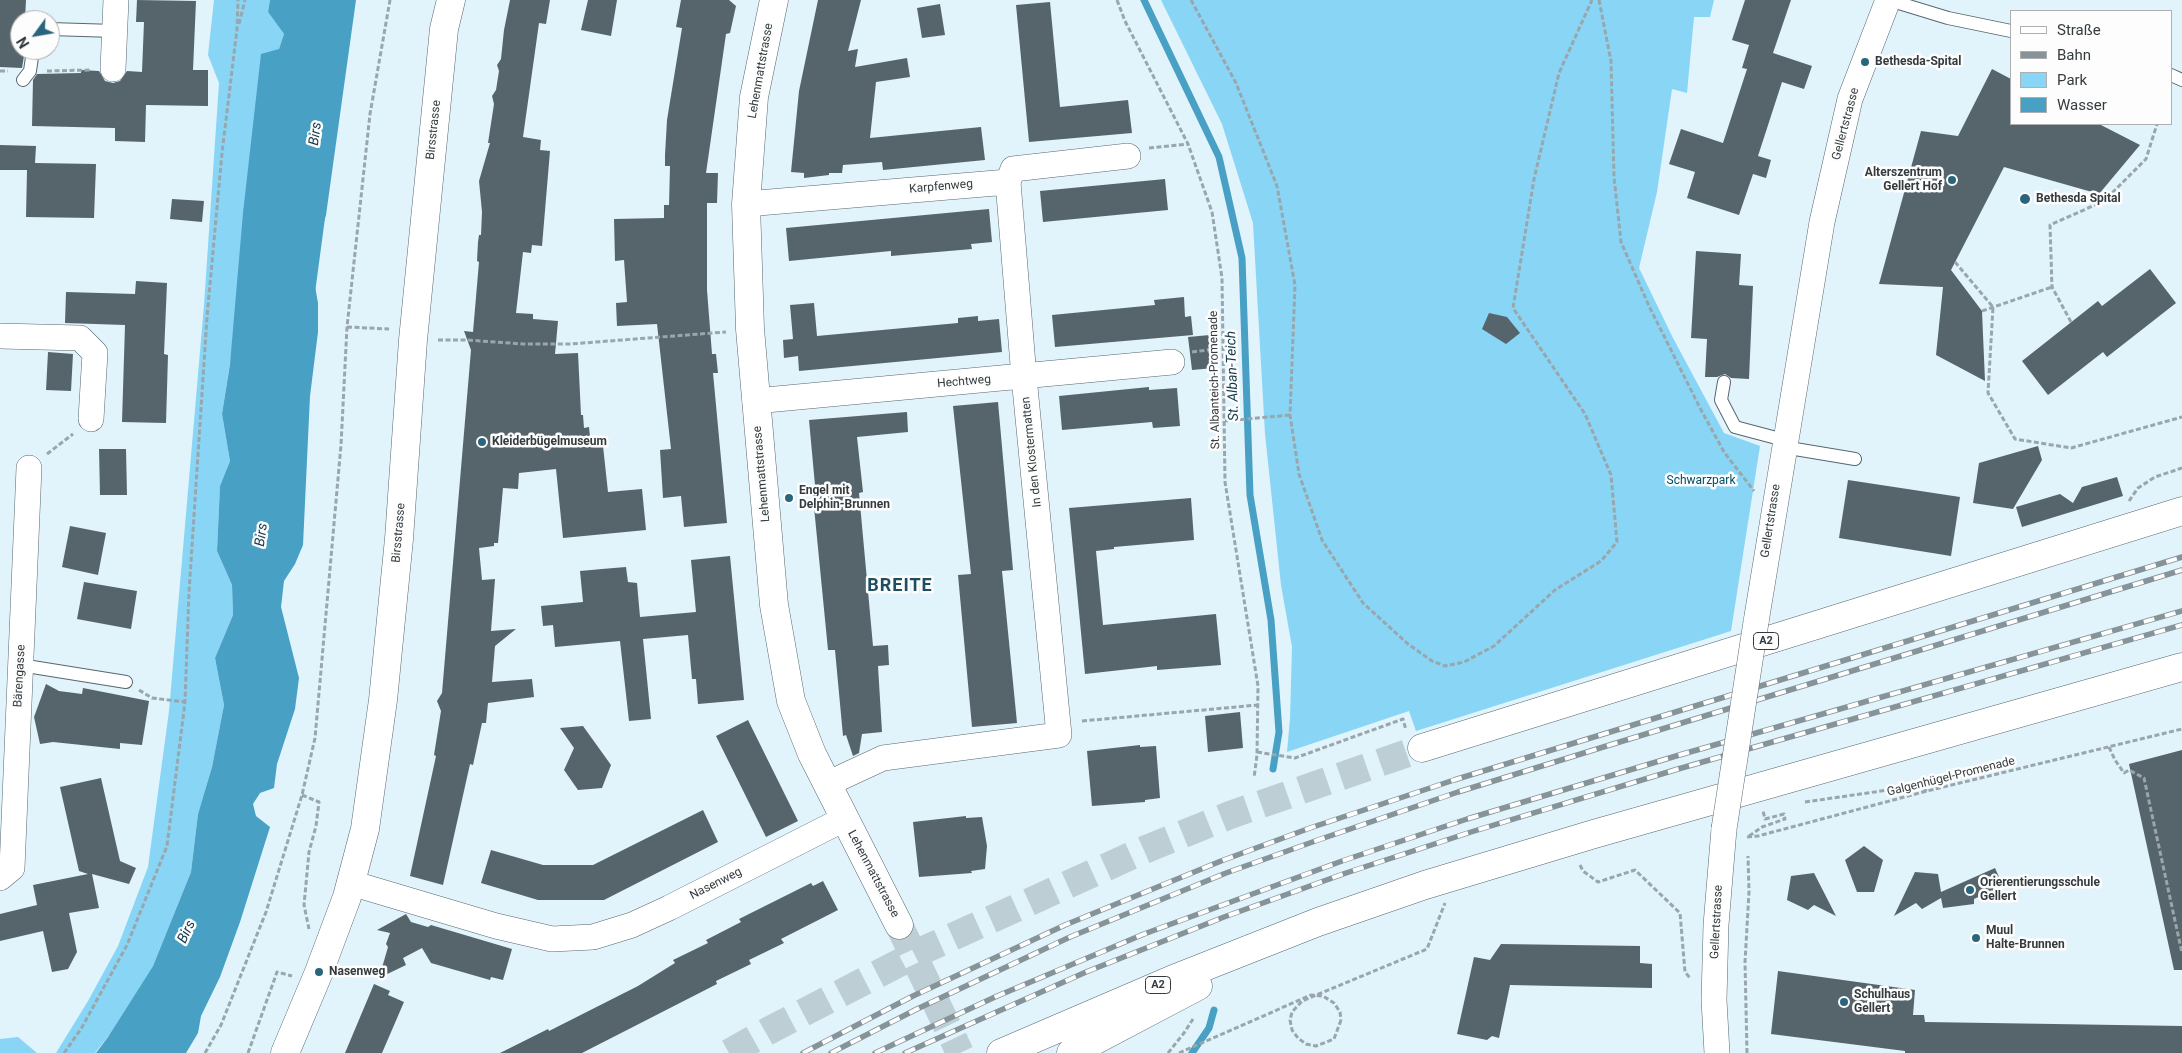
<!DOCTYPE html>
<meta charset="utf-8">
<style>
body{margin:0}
#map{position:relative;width:2182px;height:1053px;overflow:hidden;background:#e1f3fb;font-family:Roboto,sans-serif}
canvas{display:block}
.legend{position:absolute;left:2010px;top:10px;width:162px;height:115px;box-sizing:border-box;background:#fdfdfd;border:1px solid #adafb1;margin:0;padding:6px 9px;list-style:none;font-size:15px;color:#343b3e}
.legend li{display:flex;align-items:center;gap:10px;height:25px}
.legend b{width:25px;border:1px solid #adafb1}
.north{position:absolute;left:10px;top:10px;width:50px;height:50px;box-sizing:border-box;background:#fdfdfd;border:1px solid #adafb1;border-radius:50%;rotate:238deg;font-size:14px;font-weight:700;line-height:20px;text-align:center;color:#343b3e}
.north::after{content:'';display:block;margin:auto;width:18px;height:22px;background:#2a657d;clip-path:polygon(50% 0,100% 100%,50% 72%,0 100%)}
</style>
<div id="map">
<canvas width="2182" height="1053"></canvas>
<ul class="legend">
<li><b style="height:6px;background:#fff"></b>Straße</li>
<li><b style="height:6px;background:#869398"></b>Bahn</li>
<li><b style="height:14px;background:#88d5f6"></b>Park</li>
<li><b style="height:14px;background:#48a0c4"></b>Wasser</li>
</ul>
<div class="north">N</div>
</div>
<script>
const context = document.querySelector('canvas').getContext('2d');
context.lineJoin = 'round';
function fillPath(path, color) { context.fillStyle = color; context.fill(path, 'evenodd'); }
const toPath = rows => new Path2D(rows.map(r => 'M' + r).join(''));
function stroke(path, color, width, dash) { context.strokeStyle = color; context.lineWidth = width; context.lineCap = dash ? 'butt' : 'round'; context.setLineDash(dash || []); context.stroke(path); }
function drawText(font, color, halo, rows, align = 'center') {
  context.font = font + ' Roboto,sans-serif'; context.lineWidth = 5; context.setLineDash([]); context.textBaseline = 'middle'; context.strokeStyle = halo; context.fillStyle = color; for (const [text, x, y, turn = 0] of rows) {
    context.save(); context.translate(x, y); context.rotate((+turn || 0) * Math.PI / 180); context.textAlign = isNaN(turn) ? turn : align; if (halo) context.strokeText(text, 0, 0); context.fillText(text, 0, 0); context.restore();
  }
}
const green = toPath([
 [214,0,270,0,268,12,284,34,279,49,222,414,230,461,220,486,217,551,232,585,233,615,215,658,224,705,212,767,198,814,191,872,153,966,110,1034,95,1053,56,1053,88,1001,118,946,148,867,169,711,204,305,219,83,208,55],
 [1161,0,1714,0,1710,17,1694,17,1687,93,1672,89,1657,192,1639,268,1673,338,1724,433,1760,446,1731,631,1416,731,1409,711,1287,752,1290,719,1292,647,1281,585,1265,434,1253,223,1222,124],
 [18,1037,37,1053,0,1053,0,1039]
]);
const water = toPath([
 [270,0,356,0,326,215,318,241,288,236,281,248,310,258,318,303,318,332,310,396,303,545,295,564,284,581,281,607,299,678,295,709,277,764,274,788,260,793,253,804,256,816,270,827,240,922,220,977,201,1016,198,1033,186,1053,96,1053,108,1037,153,966,191,872,198,814,212,767,224,705,215,658,233,615,232,585,217,551,220,486,230,461,222,414,230,364,243,213,261,54,279,49,284,34,268,12]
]);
const stream = toPath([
 [1144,0,1219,157,1242,258,1250,495,1271,620,1279,732,1273,769],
 [1192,1053,1209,1028,1214,1010]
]);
const river = toPath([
 [292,310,309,183]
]);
const building = toPath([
 [0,0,26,0,25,20,20,20,20,50,25,50,22,68,0,67],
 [137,0,196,1,193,70,208,70,208,106,146,105,145,142,115,141,115,128,32,126,33,80,37,74,81,73,81,70,99,71,105,81,113,83,120,81,127,71,142,72,144,22,136,22],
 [510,0,550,0,546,24,539,23,523,137,541,140,540,150,550,151,542,246,532,245,531,253,523,252,516,313,533,314,533,319,558,321,555,354,578,353,581,415,583,415,584,428,589,427,591,447,603,446,608,492,642,489,646,530,563,538,556,469,519,473,518,489,503,488,498,543,494,543,494,546,479,548,482,580,495,579,491,631,516,629,495,646,492,682,532,679,534,697,488,703,486,723,482,723,473,765,470,764,443,885,410,876,436,756,434,755,441,711,437,701,442,693,443,681,471,350,464,331,473,332,479,262,477,261,478,242,479,235,481,235,482,212,479,181,490,143,488,143,494,104,492,96,496,90,499,71,497,65,501,59,504,30],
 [588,0,617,0,611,36,581,30],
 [681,0,729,0,736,6,730,33,726,34,706,173,718,173,717,203,707,203,707,290,712,354,716,354,718,373,713,373,727,523,684,527,681,496,663,498,660,450,671,449,657,324,617,326,616,303,627,302,624,260,615,261,614,219,664,218,664,205,669,205,670,166,665,166,665,155,667,120,682,28,676,27],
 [818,0,861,0,848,51,858,49,855,67,907,58,910,77,876,82,870,138,981,127,985,160,883,170,882,162,843,165,842,173,829,173,829,175,804,178,804,173,791,172,799,91],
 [1745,0,1791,0,1773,53,1812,66,1804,89,1782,82,1758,156,1771,160,1766,178,1753,174,1739,215,1687,198,1695,172,1669,164,1681,129,1723,143,1747,69,1742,68,1749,45,1732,40],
 [1050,2,1060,107,1128,100,1132,133,1029,142,1016,5],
 [940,4,945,35,922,38,917,8],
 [1992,69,2011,79,2011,124,2099,124,2140,145,2099,194,2004,167,1951,270,1982,311,1985,381,1936,355,1943,287,1879,284,1921,131,1958,136],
 [0,145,36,146,35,163,96,164,94,218,26,217,27,170,0,170],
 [1165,179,1168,210,1043,222,1040,191],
 [172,199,204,201,202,222,170,219],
 [989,209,992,242,971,244,972,249,891,256,891,251,789,261,786,228],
 [1696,251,1741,254,1739,285,1753,286,1749,379,1731,378,1725,374,1717,377,1705,377,1707,339,1691,338],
 [2150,269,2176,303,2107,357,2103,352,2048,395,2022,361,2098,301,2102,306],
 [136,281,167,283,164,354,168,355,166,423,122,422,125,325,65,323,66,292,135,294],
 [1184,297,1185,317,1191,316,1193,335,1055,347,1052,315,1155,305,1154,300],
 [814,303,817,336,958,323,958,318,978,316,978,321,999,319,1002,352,799,371,798,356,784,358,783,340,793,339,790,305],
 [1489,313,1507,317,1520,333,1506,344,1482,329],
 [1210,335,1214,368,1192,370,1188,337],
 [48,352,73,354,71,391,46,390],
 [1149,387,1149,390,1177,388,1180,426,1153,428,1152,422,1062,430,1059,396],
 [998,402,1013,570,1002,571,1017,723,972,727,958,575,971,574,953,406],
 [907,412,908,432,857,437,863,492,859,493,873,646,888,645,889,665,878,666,882,732,862,734,859,753,853,756,846,735,843,736,835,650,828,650,813,497,816,496,809,420],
 [2038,446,2042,460,2013,509,1973,503,1979,463],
 [99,449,126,449,127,495,100,495],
 [2117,477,2123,496,2022,527,2016,507,2060,494,2073,503,2082,487],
 [1848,480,1960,497,1951,556,1839,538],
 [1191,498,1194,540,1114,547,1114,549,1096,551,1103,625,1216,614,1221,665,1157,670,1157,666,1085,674,1069,508],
 [70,526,106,533,98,575,62,567],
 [730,556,744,700,698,704,696,679,692,679,688,635,643,639,651,719,629,721,620,641,555,647,553,625,543,626,541,606,583,602,580,571,602,569,626,567,628,582,637,583,640,617,696,612,691,560],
 [84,582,137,591,131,629,77,619],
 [46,684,59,691,82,694,83,688,149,701,142,745,120,743,120,749,53,742,40,744,34,717],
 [1240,712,1243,748,1208,752,1205,716],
 [748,720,798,821,766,837,716,736],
 [583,726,611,765,602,788,578,790,564,770,574,748,560,728],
 [1140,745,1140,747,1156,746,1160,798,1145,800,1145,802,1092,806,1087,751],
 [2182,750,2182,970,2174,970,2129,764],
 [101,778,120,861,136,868,129,884,92,874,99,908,69,913,77,952,68,969,52,972,43,931,0,941,0,914,37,905,33,885,88,874,79,871,60,787],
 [703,810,718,842,604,900,538,900,481,883,491,850,543,865,593,865],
 [966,816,966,818,982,817,987,846,985,869,971,871,972,873,919,877,913,822],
 [1864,846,1883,860,1874,892,1857,892,1845,860],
 [1995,868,2003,886,1974,899,1974,904,1943,908,1941,898,1922,909,1916,903,1894,916,1915,872,1938,874,1941,892],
 [1814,873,1836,916,1814,905,1808,910,1787,900,1791,876],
 [823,881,838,910,781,939,784,943,749,960,751,964,716,981,717,984,582,1053,500,1053,548,1029,549,1031,638,986,675,963,673,960,708,943,706,940,741,922,739,919,811,883,813,886],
 [406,914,411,922,428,927,431,925,512,949,503,980,491,977,490,980,431,963,422,948,403,958,406,965,379,978,388,947,386,944,390,933,377,930],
 [1501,944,1640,946,1640,963,1652,964,1652,988,1510,985,1499,1038,1492,1036,1487,1040,1457,1034,1474,957,1490,960],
 [1778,971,1915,990,1913,1015,1924,1015,1925,1022,2182,1026,2182,1053,1905,1053,1905,1051,1771,1034],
 [374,984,390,991,388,995,404,1002,382,1053,345,1053]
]);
const secondaryTunnel = toPath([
 [899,925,960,1053]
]);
const highwayTunnel = toPath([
 [729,1053,768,1031,928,948,1144,850,1230,815,1422,748]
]);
const path = toPath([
 [1117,0,1125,21,1188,144,1212,212,1222,278,1225,482,1258,686,1257,755,1254,778],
 [1191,0,1236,83,1277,186,1295,285,1290,415,1299,474,1322,540,1363,603,1408,644,1432,661,1445,666,1464,662,1494,646,1555,590,1601,561,1617,542,1611,475,1585,414,1513,308,1534,179,1559,73,1592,0],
 [1599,0,1611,61,1614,177,1621,242,1649,306,1700,408,1724,452,1754,491],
 [239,24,245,0],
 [0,71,8,71],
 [47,71,90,70],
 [1149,148,1188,144],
 [1955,262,1993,307,1988,393,2015,439,2071,448,2182,417],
 [1982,311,2052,287],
 [2071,322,2052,287,2050,225,2104,201,2146,159,2157,124],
 [347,327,389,329],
 [438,340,467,340,523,344,570,344,726,332],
 [1192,352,1223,348],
 [1225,421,1290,415],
 [47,454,73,434],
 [2129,501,2138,488,2155,477,2182,468],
 [139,690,152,698,185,702],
 [1082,721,1258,705],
 [2109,747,2115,760,2124,773,2129,770,2144,778,2182,953],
 [1257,752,1295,758,1403,719,1406,730],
 [302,795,319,802,316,826,309,852,304,905,309,929],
 [1805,802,1916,786,1927,791],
 [1749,836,1762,827,1785,819,1784,814,1765,819,1763,811],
 [1747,837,1758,836,1927,791,2182,729],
 [1580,865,1583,871,1598,882,1635,870,1680,913,1685,972,1690,978],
 [64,1053,81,1029,127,945,167,846,185,702,189,592,207,317,222,153,237,29,238,0],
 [205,1053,221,1025,266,912,302,795,315,738,341,445,347,327,370,114,390,0],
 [248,1053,277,972,292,976],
 [1168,1053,1184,1033,1193,1019],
 [1179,1053,1311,995,1323,996,1334,1003,1340,1012,1341,1020],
 [1747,1053,1745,962,1749,892,1748,856]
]);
const lane = toPath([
 [1889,0,1948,18,2011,31],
 [50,29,115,31],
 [2171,75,2182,80],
 [23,80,30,71,33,50],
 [1724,382,1721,400,1735,427,1784,440],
 [1783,447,1855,459],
 [20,665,126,682]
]);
const street = toPath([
 [113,69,116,0],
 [746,204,1008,182],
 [0,336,80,338,95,353,91,419],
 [755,401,1172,362],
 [1756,622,1822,222,1850,99,1888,0],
 [827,784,883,758,1059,735,1024,377,1008,182,1013,169,1128,156],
 [0,878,12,868,29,468],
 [351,883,496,926,552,939,593,937,632,925,669,908,844,819],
 [1717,1053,1714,1000,1716,925,1724,829]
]);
const secondary = toPath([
 [774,0,754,97,746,204,750,329,774,605,791,701,812,754,899,925],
 [285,1053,319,972,347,897,365,829,383,700,399,539,413,340,444,29,451,0]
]);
const highway = toPath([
 [1422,748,2182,511],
 [1001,1053,1171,980,1318,922,1425,885,1594,834,2182,667],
 [1071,1053,1198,986]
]);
const rail = toPath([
 [803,1053,913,996,1065,925,1221,861,1310,828,1454,780,1597,736,2182,557],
 [831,1053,917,1009,1070,937,1226,873,1318,840,1458,792,1600,748,2182,570],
 [875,1053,995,997,1144,934,1342,861,1467,819,1676,756,2182,611],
 [905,1053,1086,972,1224,917,1346,873,1471,832,1678,769,2182,625]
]);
const pathBridge = toPath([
 [1341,1020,1334,1039,1316,1046,1306,1044,1298,1038,1292,1030,1290,1020,1292,1012,1302,1001,1427,949,1445,903]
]);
const streetBridge = toPath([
 [1724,829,1756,622]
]);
const markers = [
 [1865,62,5,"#2a657d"],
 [1952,180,5,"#2a657d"],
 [2025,199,6,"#2a657d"],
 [482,442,5,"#2a657d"],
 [789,498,5,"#2a657d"],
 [1970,890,5,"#2a657d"],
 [1976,938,5,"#2a657d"],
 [319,972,5,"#2a657d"],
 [1844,1002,5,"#2a657d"]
];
const shields = [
 [1766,641,25],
 [1158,985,25]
];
const shieldNames = [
 ["A2",1766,641],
 ["A2",1158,985]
];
const poiNames = [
 ["Bethesda-Spital",1875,62],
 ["Alterszentrum",1942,173,"right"],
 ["Gellert Hof",1942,187,"right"],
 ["Bethesda Spital",2036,199],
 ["Kleiderbügelmuseum",492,442],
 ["Engel mit",799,491],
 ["Delphin-Brunnen",799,505],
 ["Orierentierungsschule",1980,883],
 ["Gellert",1980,897],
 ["Muul",1986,931],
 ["Halte-Brunnen",1986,945],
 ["Nasenweg",329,972],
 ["Schulhaus",1854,995],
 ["Gellert",1854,1009]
];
const streetNames = [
 ["Lehenmattstrasse",761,71,-80],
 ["Gellertstrasse",1846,124,-75],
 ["Birsstrasse",434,130,-84],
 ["Karpfenweg",941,187,-5],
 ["St. Albanteich-Promenade",1215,380,-91],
 ["Hechtweg",964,382,-5],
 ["In den Klostermatten",1032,452,-96],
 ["Lehenmattstrasse",762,474,-95],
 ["Gellertstrasse",1771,521,-81],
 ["Birsstrasse",399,533,-85],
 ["Bärengasse",20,676,-87],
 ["Galgenhügel-Promenade",1951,777,-14],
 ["Lehenmattstrasse",873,874,62],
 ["Nasenweg",716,884,-27],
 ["Gellertstrasse",1717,922,-87]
];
const parkNames = [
 ["Schwarzpark",1701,481]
];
const waterNames = [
 ["Birs",316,134,-82],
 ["St. Alban-Teich",1233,376,-92],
 ["Birs",262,535,-82],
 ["Birs",187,932,-65]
];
const districtNames = [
 ["BREITE",900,586]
];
fillPath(green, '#88d5f6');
fillPath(water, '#48a0c4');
stroke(stream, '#48a0c4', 7);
stroke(river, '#48a0c4', 41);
fillPath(building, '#56656c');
stroke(secondaryTunnel, '#beced5', 28, [28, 14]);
stroke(highwayTunnel, '#beced5', 28, [28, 14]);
stroke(lane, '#58676f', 14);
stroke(street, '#58676f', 26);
stroke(secondary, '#58676f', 29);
stroke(highway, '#58676f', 29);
stroke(path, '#99a6ac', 3, [5, 2.5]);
stroke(lane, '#fff', 12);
stroke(street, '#fff', 25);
stroke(secondary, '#fff', 28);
stroke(highway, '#fff', 28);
stroke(rail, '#869398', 5.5);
stroke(rail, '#fdfdfd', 4, [11]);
stroke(streetBridge, '#58676f', 26, []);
stroke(pathBridge, '#99a6ac', 3, [5, 2.5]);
stroke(streetBridge, '#fff', 25);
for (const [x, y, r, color] of markers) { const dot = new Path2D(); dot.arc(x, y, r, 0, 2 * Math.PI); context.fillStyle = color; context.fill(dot); stroke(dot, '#fdfdfd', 2); }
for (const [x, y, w] of shields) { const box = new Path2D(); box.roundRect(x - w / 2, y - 8.5, w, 17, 4); context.fillStyle = '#fdfdfd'; context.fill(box); stroke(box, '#343b3e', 1); }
drawText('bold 11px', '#343b3e', null, shieldNames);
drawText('bold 12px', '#343b3e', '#fdfdfd', poiNames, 'left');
drawText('12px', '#343b3e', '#fdfdfd', streetNames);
drawText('12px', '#004f68', '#fdfdfd', parkNames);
drawText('italic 14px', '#113949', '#fdfdfd', waterNames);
context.letterSpacing = '1px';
drawText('bold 18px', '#1e4e61', '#fdfdfd', districtNames);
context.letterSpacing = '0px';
</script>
